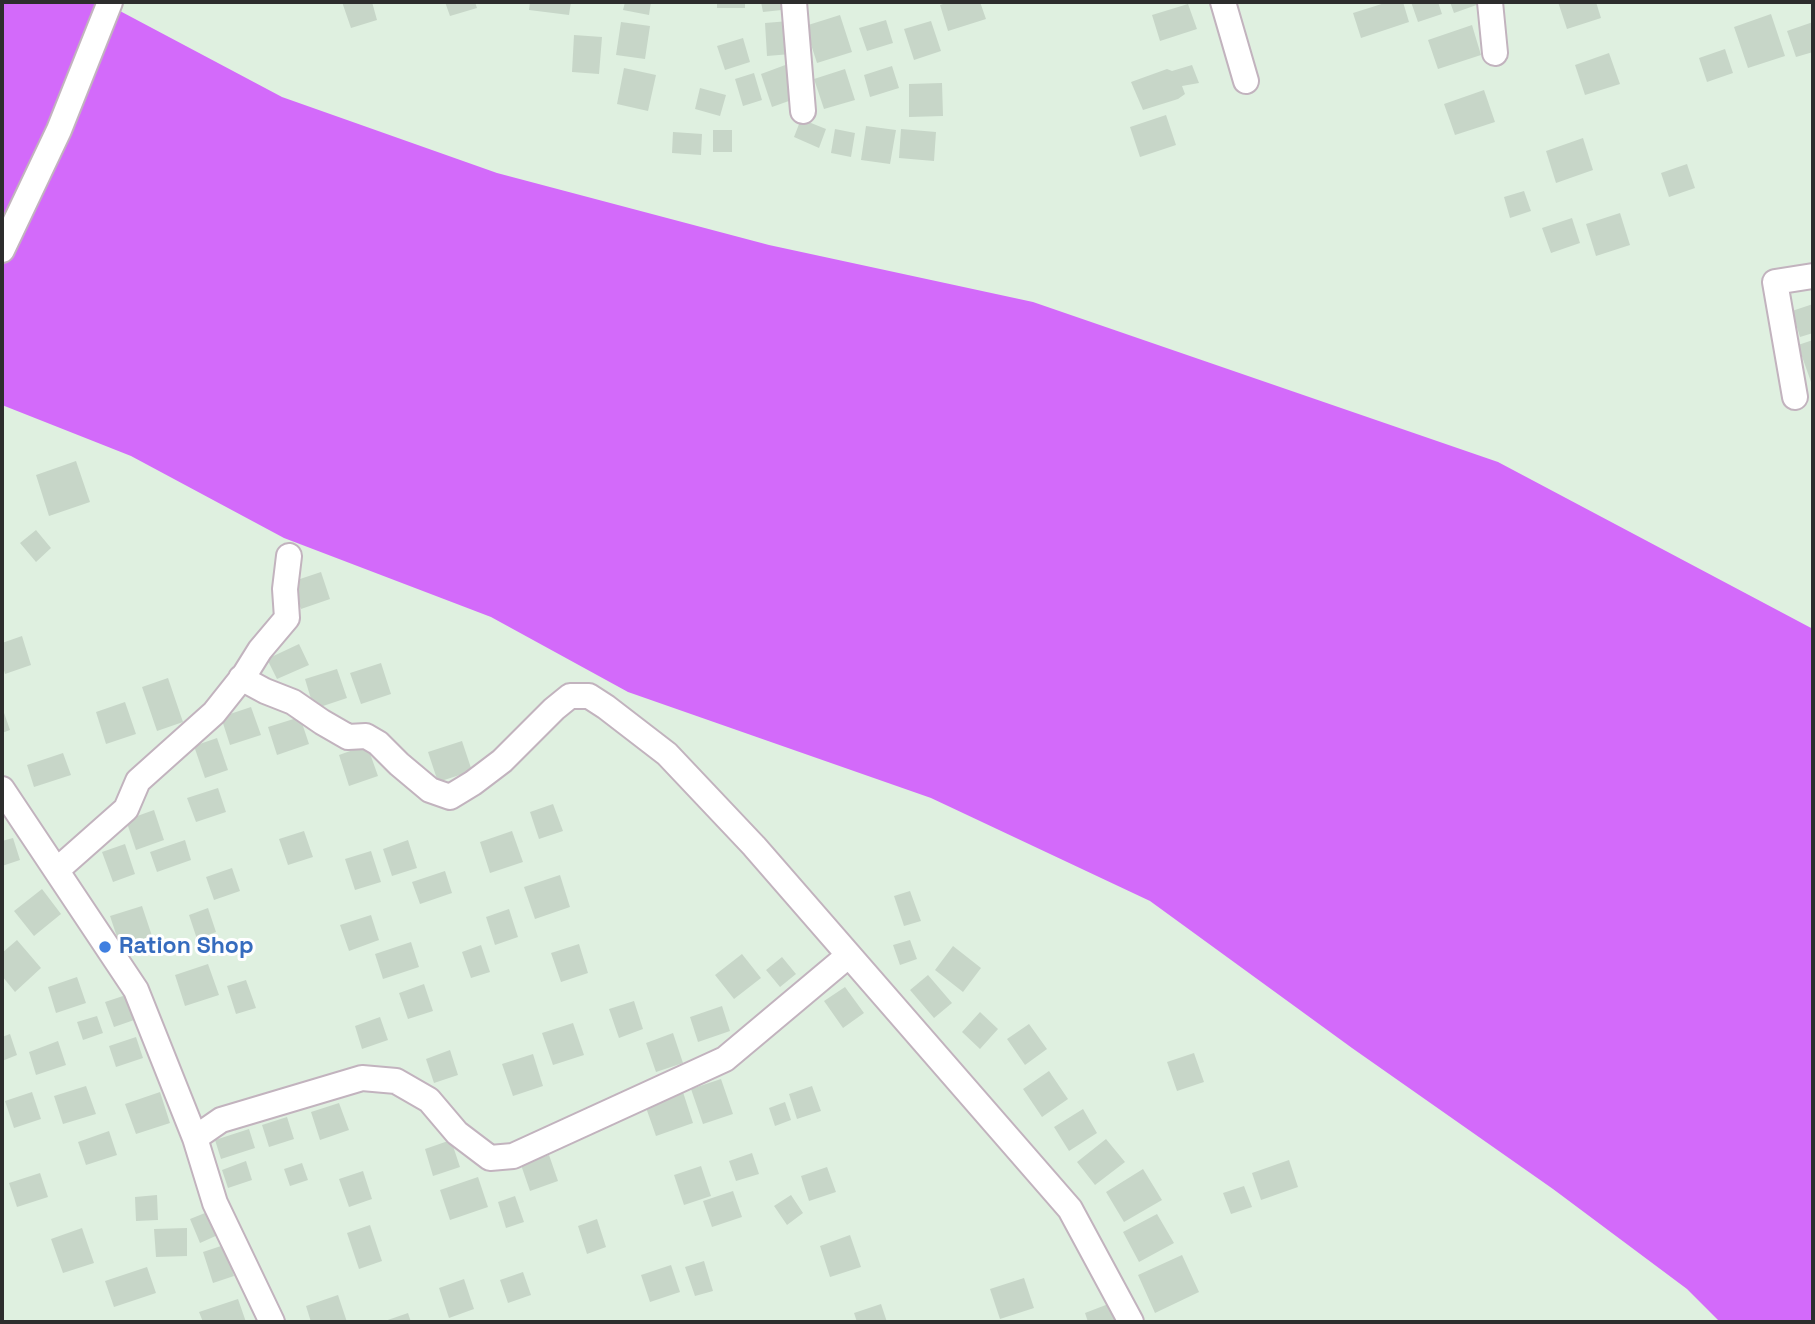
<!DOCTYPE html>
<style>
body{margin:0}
#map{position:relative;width:1815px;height:1324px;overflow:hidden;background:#dff0e0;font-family:"Space Grotesk",sans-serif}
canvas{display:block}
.frame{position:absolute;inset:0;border:4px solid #2d2d2d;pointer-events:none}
</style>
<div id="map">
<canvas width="1815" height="1324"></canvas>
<div class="frame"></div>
</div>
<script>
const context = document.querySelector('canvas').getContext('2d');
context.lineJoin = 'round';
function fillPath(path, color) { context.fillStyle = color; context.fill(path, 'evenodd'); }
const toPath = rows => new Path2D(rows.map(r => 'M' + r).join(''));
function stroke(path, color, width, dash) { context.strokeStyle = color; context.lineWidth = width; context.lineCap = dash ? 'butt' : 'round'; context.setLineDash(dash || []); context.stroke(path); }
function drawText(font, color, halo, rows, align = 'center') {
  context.font = font + ' "Space Grotesk",sans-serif'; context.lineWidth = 6; context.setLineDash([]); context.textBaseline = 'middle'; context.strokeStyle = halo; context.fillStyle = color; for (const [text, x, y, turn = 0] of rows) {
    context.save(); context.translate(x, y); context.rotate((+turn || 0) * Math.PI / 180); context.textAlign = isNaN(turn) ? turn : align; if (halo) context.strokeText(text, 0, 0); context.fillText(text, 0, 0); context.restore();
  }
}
const water = toPath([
 [2,2,103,2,282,97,497,173,769,245,1033,302,1498,462,1813,629,1813,1322,1720,1322,1687,1289,1553,1189,1352,1048,1150,901,931,798,628,692,491,617,284,538,131,456,2,405]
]);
const building = toPath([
 [342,2,372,2,377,20,351,28],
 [445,2,475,2,477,8,450,16],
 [530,2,571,2,569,15,529,10],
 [625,2,651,2,649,15,623,10],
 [717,2,745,2,745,8,717,8],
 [761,2,790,2,791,9,763,12],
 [949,2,980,2,986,19,948,31,940,5],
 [1388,2,1403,2,1409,22,1361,38,1353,13],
 [1411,2,1438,2,1442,14,1418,22],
 [1450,2,1485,2,1454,13],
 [1558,2,1596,2,1601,18,1567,29],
 [1188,4,1197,29,1160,41,1152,15],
 [1771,14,1785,56,1748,68,1734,27],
 [840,15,852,52,817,63,805,26],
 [886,20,893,43,867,51,859,28],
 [789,21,791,54,767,56,765,23],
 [931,21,941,51,914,60,904,29],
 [621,22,650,26,645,59,616,55],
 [1813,22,1813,52,1796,57,1787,31],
 [1472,25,1481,55,1438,69,1428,40],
 [574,35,602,37,599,74,572,72],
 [743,38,750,62,725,70,717,46],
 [1725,49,1733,73,1707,82,1699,58],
 [1609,53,1620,84,1585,95,1575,65],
 [788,64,800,97,772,107,761,74],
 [1192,65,1199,83,1182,86,1185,94,1178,99,1143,110,1131,82,1167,69,1172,71],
 [892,66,899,88,870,97,864,75],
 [624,68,656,75,648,111,617,104],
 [845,69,855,100,824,109,814,79],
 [754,73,762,100,743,106,735,79],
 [942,83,943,116,909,117,909,84],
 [700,88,726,95,720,116,695,109],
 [1484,90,1495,122,1455,135,1444,104],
 [1166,115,1176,145,1140,157,1130,127],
 [801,119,826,129,819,148,794,137],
 [866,126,896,130,890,164,861,160],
 [835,129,855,133,851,157,831,153],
 [901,129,936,132,934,161,899,158],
 [713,130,732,130,732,152,713,152],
 [673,132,702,134,701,155,672,153],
 [1583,138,1593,170,1556,183,1546,151],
 [1687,164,1695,188,1669,197,1661,173],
 [1524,191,1531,211,1510,218,1504,197],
 [1620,213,1630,245,1596,256,1586,224],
 [1572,218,1580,243,1551,253,1542,228],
 [1813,304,1813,333,1800,337,1792,311],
 [1813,340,1813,381,1811,382,1798,345],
 [76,461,90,502,49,516,36,475],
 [36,530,51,548,36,562,20,543],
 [321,572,330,599,301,609,291,582],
 [22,636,31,665,5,674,2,664,2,643],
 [299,644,309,665,277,679,267,659],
 [381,663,391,694,361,704,350,673],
 [337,669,347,698,314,709,305,679],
 [168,678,183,722,157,731,142,687],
 [125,702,136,734,106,744,96,712],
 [2,707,10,730,2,733],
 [251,707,261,735,230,745,221,717],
 [300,717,309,744,277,755,268,727],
 [217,738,228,770,205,778,194,746],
 [462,741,472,771,438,782,428,752],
 [367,745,378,776,349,786,339,755],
 [63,753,71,775,34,787,27,765],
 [218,788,226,812,196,822,187,798],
 [553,804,563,831,539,839,530,812],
 [154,810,164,840,136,850,126,820],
 [304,831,313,857,288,865,279,839],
 [512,831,523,862,490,873,480,842],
 [13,838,20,860,2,866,2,841],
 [185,840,191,860,157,872,150,852],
 [408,840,417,868,392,876,383,849],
 [125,844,135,874,113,882,102,852],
 [371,851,381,882,355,890,345,859],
 [232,868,240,891,214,900,206,877],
 [445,871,452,893,420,904,412,882],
 [560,875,570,907,535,919,524,887],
 [42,889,61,914,34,936,14,911],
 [910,891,921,921,904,926,894,896],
 [142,906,152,936,120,946,110,916],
 [208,908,216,932,197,939,189,915],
 [509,909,518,937,495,945,486,917],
 [371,915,379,940,349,951,340,925],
 [17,940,41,968,15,992,2,976,2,953],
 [910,940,917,959,900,965,893,945],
 [411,942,419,967,383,979,375,954],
 [579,944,588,973,561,982,551,953],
 [481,945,490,972,471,978,462,952],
 [953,946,981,968,963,992,935,970],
 [742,954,761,978,734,999,715,975],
 [782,957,796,974,780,987,766,970],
 [208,964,219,995,185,1006,175,975],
 [928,975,952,1003,934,1018,910,990],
 [77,977,86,1003,56,1013,48,987],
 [246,980,256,1008,236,1014,227,986],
 [424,984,433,1011,408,1019,399,993],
 [845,987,864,1013,843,1028,824,1001],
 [129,994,137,1019,114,1027,105,1002],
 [634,1001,643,1029,619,1038,609,1009],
 [722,1006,730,1031,698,1042,690,1017],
 [980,1012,998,1029,980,1049,962,1032],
 [97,1016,103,1033,83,1040,77,1022],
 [380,1017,388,1040,362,1049,355,1026],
 [573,1023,584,1055,553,1065,542,1033],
 [1029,1024,1047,1049,1025,1065,1007,1039],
 [673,1033,683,1063,656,1072,646,1043],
 [10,1034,17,1055,2,1061,2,1037],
 [136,1037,143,1058,116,1067,109,1046],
 [58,1041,66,1065,36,1075,29,1052],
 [450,1050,458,1075,434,1083,426,1059],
 [1194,1053,1204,1082,1177,1091,1167,1062],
 [533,1054,543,1086,513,1096,502,1064],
 [1049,1071,1068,1099,1042,1117,1023,1089],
 [721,1079,733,1114,703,1124,691,1089],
 [86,1086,96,1114,63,1124,54,1096],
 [812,1086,821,1111,797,1119,789,1094],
 [682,1089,693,1123,656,1136,644,1102],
 [32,1092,41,1119,14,1128,5,1101],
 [160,1092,170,1123,136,1134,125,1104],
 [785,1102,791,1120,775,1126,769,1108],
 [339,1103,349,1130,320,1140,311,1112],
 [1083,1109,1097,1133,1069,1151,1054,1127],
 [287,1117,294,1139,269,1147,262,1125],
 [249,1129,255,1148,221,1159,215,1140],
 [109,1131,117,1155,86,1165,78,1142],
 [1106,1139,1125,1162,1095,1185,1077,1162],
 [451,1140,460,1167,433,1176,425,1149],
 [752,1153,759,1174,736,1181,729,1161],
 [549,1155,558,1181,530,1191,521,1165],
 [1289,1160,1298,1187,1261,1200,1252,1173],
 [246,1161,252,1180,228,1188,222,1170],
 [302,1163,308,1180,290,1186,284,1169],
 [701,1166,711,1196,684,1205,674,1175],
 [827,1167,836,1192,809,1201,801,1176],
 [1143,1169,1162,1200,1124,1222,1106,1192],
 [363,1171,372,1199,349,1207,339,1179],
 [40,1173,48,1197,17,1207,9,1183],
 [478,1177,488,1207,450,1220,440,1190],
 [1244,1186,1252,1207,1231,1214,1223,1193],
 [733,1191,742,1217,712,1227,703,1201],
 [157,1195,158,1220,136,1221,135,1197],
 [791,1195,803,1213,787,1225,774,1206],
 [515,1196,524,1222,506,1228,498,1202],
 [210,1211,220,1234,200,1243,190,1219],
 [1157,1214,1174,1243,1139,1262,1123,1232],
 [597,1219,606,1247,587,1254,578,1226],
 [370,1225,382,1261,359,1269,347,1233],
 [82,1228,94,1263,63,1273,51,1239],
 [187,1228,187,1256,156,1257,154,1229],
 [850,1235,861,1267,830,1277,820,1246],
 [224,1245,234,1276,213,1283,203,1252],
 [1182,1255,1199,1292,1155,1313,1138,1275],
 [704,1261,713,1291,695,1296,685,1267],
 [671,1265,680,1292,650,1302,641,1275],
 [147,1267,156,1293,114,1307,105,1281],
 [523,1272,531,1295,508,1303,500,1280],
 [1024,1278,1034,1308,1000,1319,990,1289],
 [464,1279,474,1309,449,1318,439,1288],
 [338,1295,347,1322,311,1322,306,1306],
 [238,1299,246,1322,203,1322,199,1312],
 [1111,1303,1119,1322,1088,1322,1085,1313],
 [881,1304,887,1322,857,1322,854,1313],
 [408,1313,411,1322,382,1322]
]);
const minor = toPath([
 [794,2,803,111],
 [1223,2,1246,81],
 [1490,2,1495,53],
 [2,250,59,130,110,2],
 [1795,397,1775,282,1813,276],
 [241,678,265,691,293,702,322,722,348,737,366,736,378,743,399,764,430,790,450,797,473,783,502,761,554,709,570,696,589,696,606,707,667,754,754,846,1070,1209,1131,1322],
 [2,789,136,990,195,1138,215,1203,272,1322],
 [57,870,126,809,138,781,214,713,245,674,260,650,287,618,285,589,289,556],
 [195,1138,221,1120,362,1078,396,1081,429,1100,457,1133,490,1158,513,1156,725,1059,849,955]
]);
const markers = [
 [105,947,7,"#3f7fe0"]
];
const shopNames = [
 ["Ration Shop",119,947]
];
fillPath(water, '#d36afa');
fillPath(building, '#c7d6c8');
stroke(minor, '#c2b3be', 28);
stroke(minor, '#fff', 24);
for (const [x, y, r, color] of markers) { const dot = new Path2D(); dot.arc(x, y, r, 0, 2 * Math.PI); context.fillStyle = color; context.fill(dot); stroke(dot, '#fff', 2.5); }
drawText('bold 23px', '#366cbe', '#fff', shopNames, 'left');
</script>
